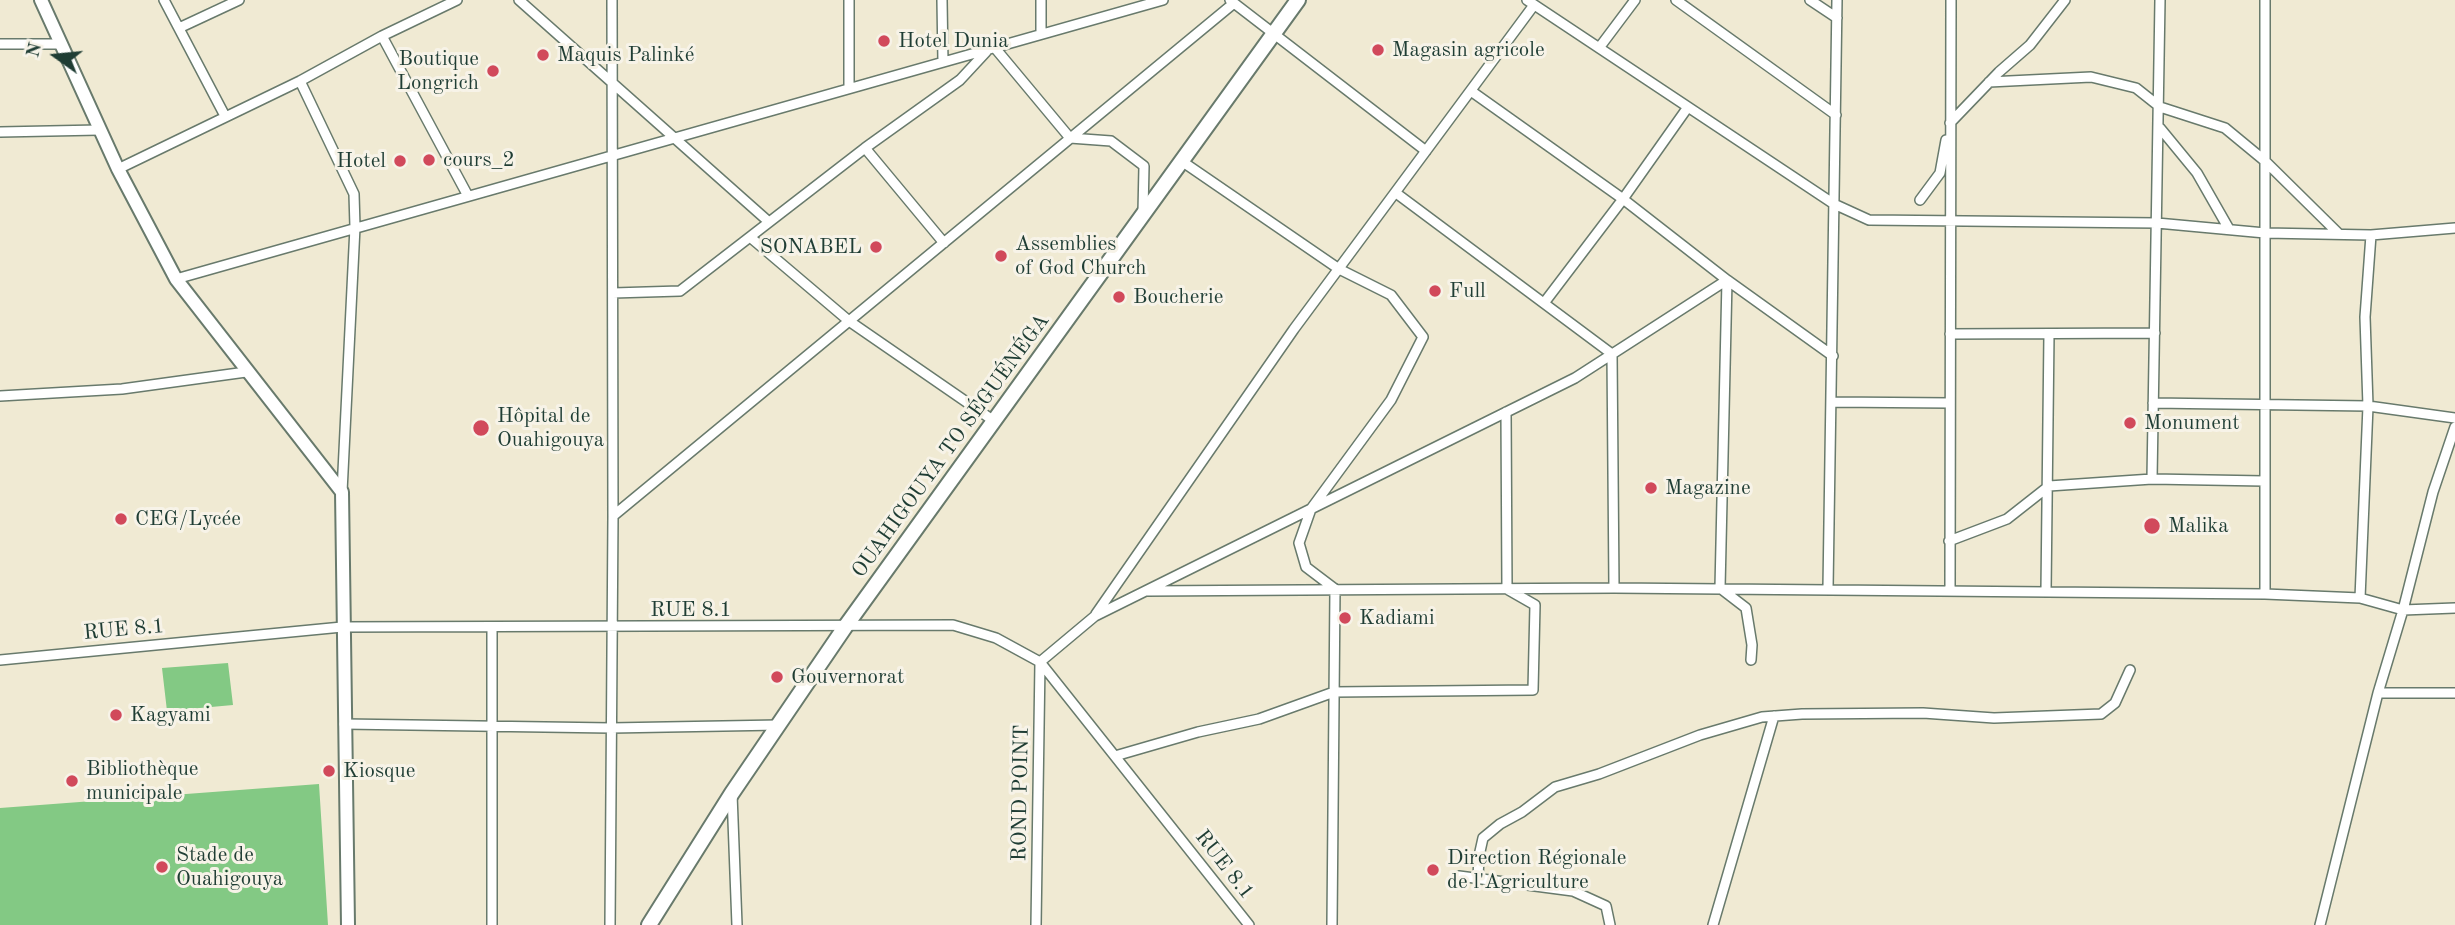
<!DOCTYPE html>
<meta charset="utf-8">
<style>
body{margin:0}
#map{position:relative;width:2455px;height:925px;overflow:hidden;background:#f0ead3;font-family:"Old Standard TT",serif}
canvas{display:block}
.north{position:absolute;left:21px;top:21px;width:70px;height:70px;-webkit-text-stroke:5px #f7f3e8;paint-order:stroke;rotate:285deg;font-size:19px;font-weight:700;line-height:28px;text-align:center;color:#1f3d34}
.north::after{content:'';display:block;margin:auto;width:24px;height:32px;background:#1f3d34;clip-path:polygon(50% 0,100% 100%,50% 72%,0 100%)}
</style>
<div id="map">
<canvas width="2455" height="925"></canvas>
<div class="north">N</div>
</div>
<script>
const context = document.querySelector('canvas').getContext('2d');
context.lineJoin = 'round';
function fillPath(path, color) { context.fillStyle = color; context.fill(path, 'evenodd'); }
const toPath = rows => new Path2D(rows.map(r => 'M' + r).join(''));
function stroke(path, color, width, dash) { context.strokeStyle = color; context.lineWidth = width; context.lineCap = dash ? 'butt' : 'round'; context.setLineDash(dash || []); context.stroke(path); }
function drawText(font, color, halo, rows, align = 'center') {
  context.font = font + ' "Old Standard TT",serif'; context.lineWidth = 6; context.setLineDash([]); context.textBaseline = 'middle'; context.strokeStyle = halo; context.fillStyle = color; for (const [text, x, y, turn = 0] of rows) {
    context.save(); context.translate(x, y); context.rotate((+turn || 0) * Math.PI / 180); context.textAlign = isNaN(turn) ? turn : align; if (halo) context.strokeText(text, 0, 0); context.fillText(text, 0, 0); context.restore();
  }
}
const green = toPath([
 [228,663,233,705,167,711,162,668],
 [319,784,328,925,0,925,0,808]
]);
const street = toPath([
 [164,0,225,116],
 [519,0,769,222],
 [942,0,943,62],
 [1041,0,1041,34],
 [1230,0,1426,151],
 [1527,0,1834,204,1869,220,2157,223,2265,233,2371,235,2455,228],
 [1676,0,1836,115],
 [1810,0,1837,18],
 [179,28,239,0],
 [382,36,468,196],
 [0,44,62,44],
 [995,48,1070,138,1111,141,1144,166,1143,212],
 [1599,48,1635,0],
 [300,81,354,194,355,227,342,492],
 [1989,82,2091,77,2136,88,2160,107,2225,128,2265,161,2339,234],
 [849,88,849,0],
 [1471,91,1623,199,1727,280,1720,588,1746,608,1752,645,1751,660],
 [1950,123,1999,72,2030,45,2065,0],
 [2160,128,2197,173,2229,229],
 [0,132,99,130],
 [865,148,944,243],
 [1183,162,1339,269,1391,295,1423,337,1391,400,1311,509,1299,543,1306,567,1335,589,1332,925],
 [118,169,300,81,382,36,457,0],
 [1396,193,1612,354,1614,588],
 [1920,200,1940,173,1946,140],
 [750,237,849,321,994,421],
 [176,279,1163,0],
 [613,293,680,291,865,148,960,80,986,52],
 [1544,303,1623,199,1688,107],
 [1950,334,2155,333],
 [0,396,122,389,246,372],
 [1832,402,1950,403],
 [2153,403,2368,406,2455,418],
 [2152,479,2160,0],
 [613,516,1234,3],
 [1949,541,2007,519,2049,486,2152,479,2264,481],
 [1828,589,1837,0],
 [1950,590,1951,0],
 [1146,591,1614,588,2265,594,2360,598,2403,610,2455,608],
 [2046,591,2049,334],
 [2265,594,2265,0],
 [2360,598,2368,406,2365,317,2371,235],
 [1096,614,1294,329,1534,5],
 [492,628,492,925],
 [0,660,342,627,953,625,996,638,1040,662,1249,925],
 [2378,693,2455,693],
 [344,724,611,728,779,725],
 [1115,756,1198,732,1259,719,1334,692,1533,690,1535,605,1507,589,1506,412],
 [732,794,737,925],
 [1459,876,1573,891,1606,906,1610,925],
 [1478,878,1479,856,1483,838,1500,824,1522,812,1555,787,1599,774,1700,735,1762,717,1802,714,1923,713,1994,718,2101,714,2115,703,2130,670],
 [610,925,613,516,612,0],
 [1036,925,1040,662,1095,616,1575,378,1727,280,1833,356],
 [1713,925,1774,716],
 [2320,925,2378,693,2403,610,2433,492,2455,427]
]);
const secondary = toPath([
 [41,0,118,169,176,279,342,492,348,925]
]);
const primary = toPath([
 [649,925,732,793,845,627,1298,0]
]);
const markers = [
 [884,41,7,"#d1495b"],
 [1378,50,7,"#d1495b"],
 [543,55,7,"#d1495b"],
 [493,71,7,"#d1495b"],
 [429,160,7,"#d1495b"],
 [400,161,7,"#d1495b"],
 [876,247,7,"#d1495b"],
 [1001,256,7,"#d1495b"],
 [1435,291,7,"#d1495b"],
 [1119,297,7,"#d1495b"],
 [2130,423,7,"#d1495b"],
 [481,428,9,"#d1495b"],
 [1651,488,7,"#d1495b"],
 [121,519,7,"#d1495b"],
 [2152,526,9,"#d1495b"],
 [1345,618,7,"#d1495b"],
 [777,677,7,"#d1495b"],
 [116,715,7,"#d1495b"],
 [329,771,7,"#d1495b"],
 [72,781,7,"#d1495b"],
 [162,867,7,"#d1495b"],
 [1433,870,7,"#d1495b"]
];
const poiNames = [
 ["Hotel Dunia",898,41],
 ["Magasin agricole",1392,50],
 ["Maquis Palinké",557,55],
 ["Boutique",479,59,"right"],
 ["Longrich",479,83,"right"],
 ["cours_2",443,160],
 ["Hotel",386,161,"right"],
 ["Assemblies",1015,244],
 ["of God Church",1015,268],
 ["SONABEL",862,247,"right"],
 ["Full",1449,291],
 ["Boucherie",1133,297],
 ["Hôpital de",497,416],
 ["Ouahigouya",497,440],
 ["Monument",2144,423],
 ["Magazine",1665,488],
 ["CEG/Lycée",135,519],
 ["Malika",2168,526],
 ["Kadiami",1359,618],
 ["Gouvernorat",791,677],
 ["Kagyami",130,715],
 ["Bibliothèque",86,769],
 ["municipale",86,793],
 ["Kiosque",343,771],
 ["Stade de",176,855],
 ["Ouahigouya",176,879],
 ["Direction Régionale",1447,858],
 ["de l'Agriculture",1447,882]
];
const streetNames = [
 ["OUAHIGOUYA TO SÉGUÉNÉGA",951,446,-54],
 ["RUE 8.1",691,610],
 ["RUE 8.1",124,630,-5],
 ["ROND POINT",1021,793,-89],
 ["RUE 8.1",1224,865,52]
];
fillPath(green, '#83c984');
stroke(street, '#687a6c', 12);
stroke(secondary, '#687a6c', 16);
stroke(primary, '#687a6c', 18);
stroke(street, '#fff', 9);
stroke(secondary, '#fff', 12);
stroke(primary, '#fff', 14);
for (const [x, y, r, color] of markers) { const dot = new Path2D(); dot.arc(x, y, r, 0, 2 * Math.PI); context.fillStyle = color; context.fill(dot); stroke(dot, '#f7f3e8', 2.5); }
drawText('21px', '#1f3d34', '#f7f3e8', poiNames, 'left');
drawText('21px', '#1f3d34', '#f7f3e8', streetNames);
</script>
